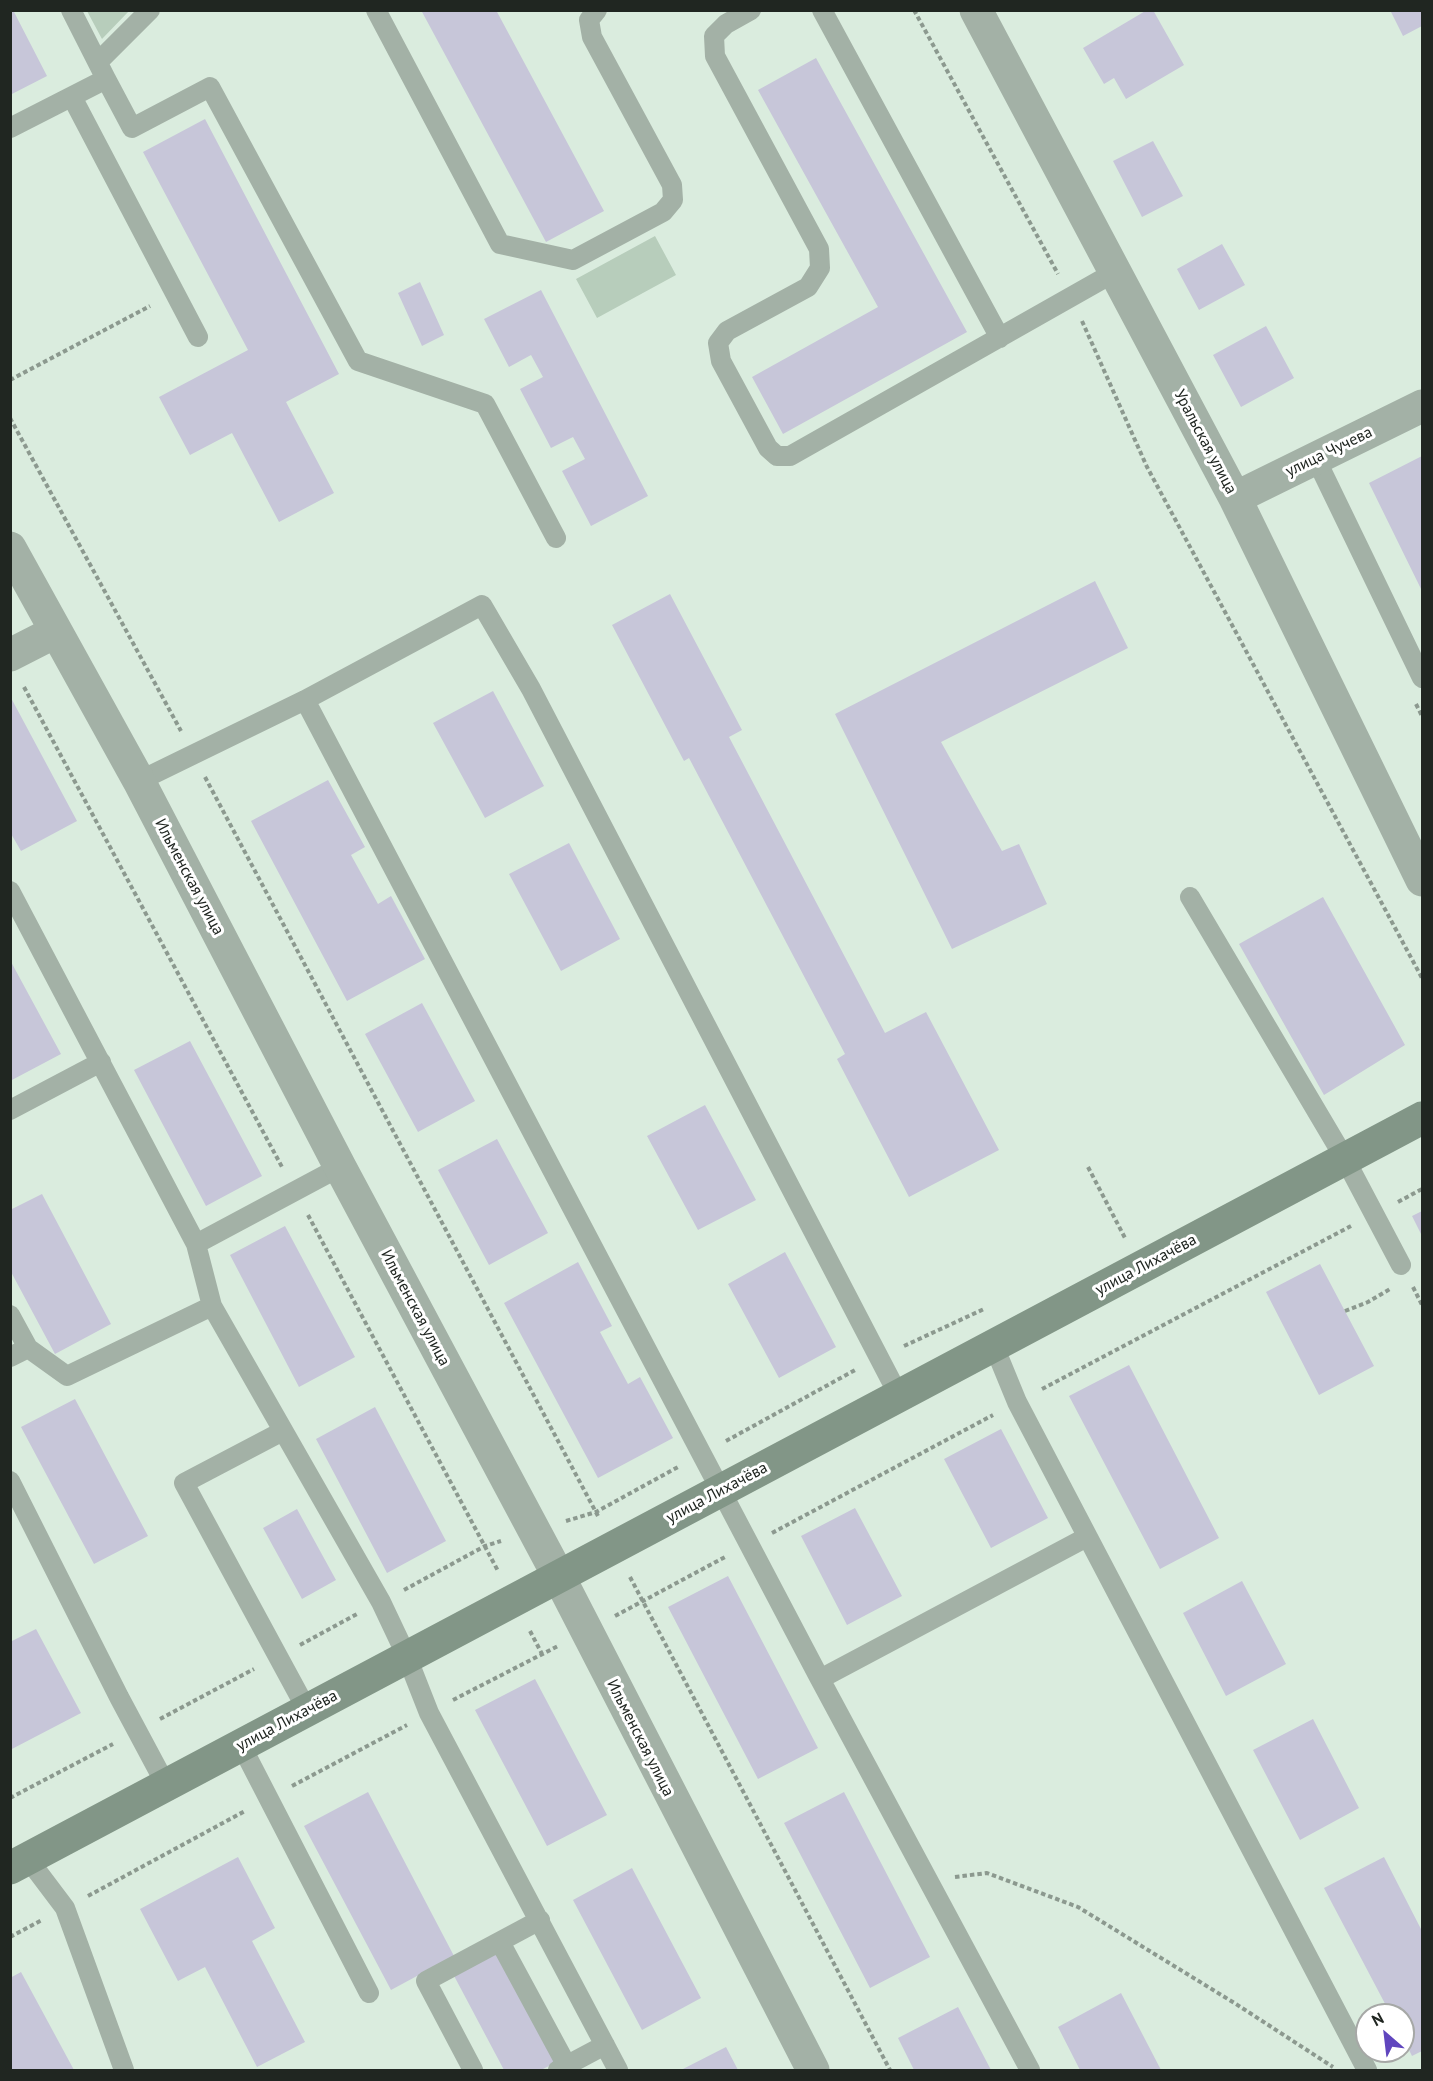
<!DOCTYPE html>
<meta charset="utf-8">
<style>
body{margin:0}
#map{position:relative;width:1433px;height:2081px;overflow:hidden;background:#daecde;font-family:"PT Sans",sans-serif}
canvas{display:block}
.frame{position:absolute;inset:0;border:12px solid #202621;pointer-events:none}
.north{position:absolute;left:1355px;top:2003px;width:60px;height:60px;box-sizing:border-box;background:#fff;border:2px solid #a6a8a6;border-radius:50%;rotate:332deg;font-size:16px;font-weight:700;line-height:24px;text-align:center;color:#202621}
.north::after{content:'';display:block;margin:auto;width:21px;height:27px;background:#6046be;clip-path:polygon(50% 0,100% 100%,50% 72%,0 100%)}
</style>
<div id="map">
<canvas width="1433" height="2081"></canvas>
<div class="frame"></div>
<div class="north">N</div>
</div>
<script>
const context = document.querySelector('canvas').getContext('2d');
context.lineJoin = 'round';
function fillPath(path, color) { context.fillStyle = color; context.fill(path, 'evenodd'); }
const toPath = rows => new Path2D(rows.map(r => 'M' + r).join(''));
function stroke(path, color, width, dash) { context.strokeStyle = color; context.lineWidth = width; context.lineCap = dash ? 'butt' : 'round'; context.setLineDash(dash || []); context.stroke(path); }
function drawText(font, color, halo, rows, align = 'center') {
  context.font = font + ' "PT Sans",sans-serif'; context.lineWidth = 6; context.setLineDash([]); context.textBaseline = 'middle'; context.strokeStyle = halo; context.fillStyle = color; for (const [text, x, y, turn = 0] of rows) {
    context.save(); context.translate(x, y); context.rotate((+turn || 0) * Math.PI / 180); context.textAlign = isNaN(turn) ? turn : align; if (halo) context.strokeText(text, 0, 0); context.fillText(text, 0, 0); context.restore();
  }
}
const green = toPath([
 [87,11,129,11,102,39],
 [655,236,676,275,597,318,576,279]
]);
const building = toPath([
 [10,10,13,10,47,76,10,95],
 [421,10,496,10,604,211,546,242],
 [1147,10,1153,10,1184,65,1126,99,1114,78,1104,84,1083,48],
 [1390,10,1422,10,1422,26,1403,36],
 [816,58,967,332,783,434,752,377,878,307,758,90],
 [205,119,339,374,286,402,334,493,279,522,232,433,190,455,159,397,248,350,143,152],
 [1153,141,1183,196,1142,217,1113,161],
 [1222,244,1245,285,1199,310,1177,269],
 [420,282,444,335,422,346,398,293],
 [541,290,648,496,591,526,562,471,585,459,573,437,551,448,520,389,543,377,531,355,509,367,484,319],
 [1266,326,1294,378,1241,407,1213,355],
 [1422,456,1422,591,1369,483],
 [1095,581,1128,648,941,742,1002,851,1019,844,1047,904,952,949,835,714],
 [670,594,742,730,729,737,885,1033,926,1012,999,1150,909,1197,837,1059,845,1054,689,758,684,761,612,625],
 [493,691,544,786,485,818,433,723],
 [10,696,77,821,21,851,10,832],
 [328,780,365,847,351,855,378,904,391,896,425,959,347,1001,251,821],
 [569,843,620,939,561,971,509,874],
 [1323,897,1405,1045,1324,1095,1239,944],
 [10,960,61,1054,10,1081],
 [422,1003,475,1101,418,1132,365,1034],
 [190,1041,262,1176,206,1206,134,1070],
 [705,1105,756,1200,698,1230,647,1136],
 [497,1139,548,1233,489,1265,438,1170],
 [42,1194,111,1324,55,1354,10,1270,10,1210],
 [1422,1211,1422,1236,1412,1216],
 [285,1226,355,1357,299,1387,230,1255],
 [785,1252,836,1347,779,1378,728,1284],
 [578,1262,612,1326,600,1332,628,1384,640,1377,673,1438,598,1478,504,1303],
 [1320,1264,1374,1366,1319,1395,1266,1292],
 [1129,1365,1219,1538,1160,1569,1069,1396],
 [75,1399,148,1536,94,1564,21,1427],
 [375,1407,446,1541,387,1573,316,1439],
 [1001,1429,1048,1518,991,1548,944,1459],
 [855,1508,902,1596,847,1625,801,1536],
 [297,1509,336,1580,302,1599,263,1528],
 [728,1576,818,1748,758,1779,668,1607],
 [1242,1581,1286,1664,1226,1696,1183,1613],
 [36,1629,81,1713,10,1750,10,1642],
 [535,1679,607,1815,547,1846,475,1710],
 [1313,1719,1359,1808,1300,1840,1253,1750],
 [368,1792,454,1956,391,1990,304,1826],
 [844,1792,930,1957,870,1988,784,1823],
 [238,1857,275,1928,252,1941,305,2042,257,2067,205,1967,178,1981,140,1909],
 [1384,1857,1422,1931,1422,2051,1412,2056,1403,2038,1403,2015,1391,2015,1324,1888],
 [632,1868,701,1998,642,2030,573,1900],
 [495,1950,555,2063,541,2070,504,2070,452,1972],
 [21,1972,74,2070,10,2070,10,1978],
 [1121,1993,1161,2070,1080,2070,1058,2027],
 [958,2007,991,2070,914,2070,898,2038],
 [726,2047,738,2070,681,2070]
]);
const path = toPath([
 [914,10,1058,274],
 [1082,321,1147,467,1422,978],
 [10,380,150,306],
 [10,418,181,731],
 [24,687,282,1167],
 [1416,704,1422,716],
 [205,777,599,1518],
 [1088,1167,1125,1238],
 [1398,1202,1422,1189],
 [308,1215,498,1571],
 [1413,1287,1422,1305],
 [1345,1311,1368,1302,1390,1289],
 [904,1346,984,1309],
 [1042,1389,1351,1226],
 [726,1441,857,1369],
 [566,1521,596,1512,678,1467],
 [772,1533,993,1415],
 [630,1577,890,2070],
 [404,1590,485,1546,501,1541],
 [615,1616,725,1557],
 [530,1631,542,1654],
 [300,1645,357,1614],
 [453,1700,558,1646],
 [160,1719,254,1669],
 [292,1786,407,1725],
 [10,1798,113,1744],
 [955,1877,987,1873,1078,1907,1236,2004,1333,2067],
 [88,1896,245,1811],
 [10,1937,42,1920]
]);
const lane = toPath([
 [376,10,500,244,573,260,663,212,673,200,672,185,592,37,589,20,597,10],
 [751,10,726,24,714,36,715,56,819,249,820,268,808,287,727,331,718,343,721,361,768,448,777,456,790,456,1115,272],
 [822,10,1000,338],
 [98,62,150,10],
 [106,79,132,128,210,87,358,361,485,404,556,538],
 [72,97,198,337],
 [10,128,106,79,71,10],
 [1316,459,1422,678],
 [305,700,820,1679],
 [139,781,305,700,482,605,531,689,899,1396],
 [10,891,196,1244,212,1306,381,1602,407,1657,429,1713,618,2070],
 [1190,897,1345,1159,1401,1265],
 [10,1110,101,1062],
 [196,1244,340,1167],
 [10,1315,28,1348],
 [994,1346,1017,1402,1367,2070],
 [10,1357,28,1348,67,1376,212,1306],
 [283,1431,184,1483,307,1710],
 [10,1481,119,1697,166,1785],
 [241,1745,369,1993],
 [28,1859,65,1908,124,2070],
 [500,1942,567,2066],
 [473,2070,426,1981,540,1920],
 [558,2070,605,2045],
 [1030,2070,820,1679,1087,1537]
]);
const street = toPath([
 [976,10,1235,498,1422,880],
 [1235,498,1422,406],
 [10,548,139,781,340,1167,559,1577,813,2070],
 [10,655,55,632]
]);
const secondary = toPath([
 [10,1868,1422,1118]
]);
const streetNames = [
 ["Уральская улица",1205,442,62],
 ["улица Чучева",1329,452,-26],
 ["Ильменская улица",189,877,62],
 ["улица Лихачёва",1146,1265,-28],
 ["Ильменская улица",415,1308,62],
 ["улица Лихачёва",717,1493,-28],
 ["улица Лихачёва",287,1721,-28],
 ["Ильменская улица",640,1738,63]
];
fillPath(green, '#b7cdbb');
fillPath(building, '#c7c6d9');
stroke(path, '#8c998f', 4, [4.5, 3]);
stroke(lane, '#a3b1a6', 20);
stroke(street, '#a3b1a6', 33);
stroke(secondary, '#829687', 33);
drawText('16px', '#202621', '#fff', streetNames);
</script>
